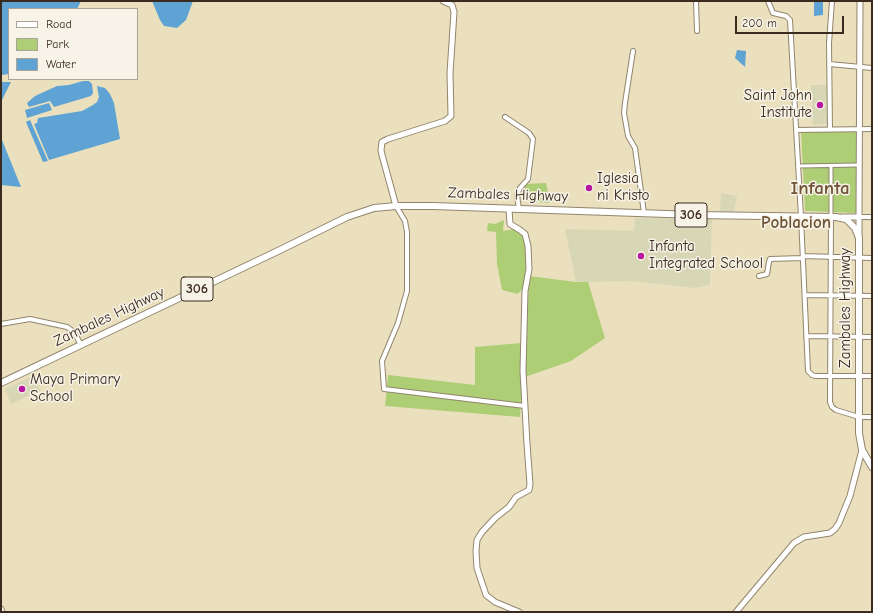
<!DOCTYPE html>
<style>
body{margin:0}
#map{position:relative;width:873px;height:613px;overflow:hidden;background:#eae0bd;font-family:"Comic Neue",sans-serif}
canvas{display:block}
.frame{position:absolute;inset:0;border:2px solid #3b2a1e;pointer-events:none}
.legend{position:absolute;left:8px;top:8px;width:130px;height:72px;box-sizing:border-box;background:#f7f3e8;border:1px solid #aca397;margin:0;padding:5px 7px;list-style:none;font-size:12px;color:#3b2a1e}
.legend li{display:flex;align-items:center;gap:8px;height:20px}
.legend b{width:20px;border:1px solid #aca397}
.scale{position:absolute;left:735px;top:16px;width:109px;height:18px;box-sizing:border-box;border:2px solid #3b2a1e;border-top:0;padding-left:5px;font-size:12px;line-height:14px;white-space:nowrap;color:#3b2a1e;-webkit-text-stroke:3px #f7f3e8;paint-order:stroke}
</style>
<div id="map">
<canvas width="873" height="613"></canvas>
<div class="frame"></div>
<ul class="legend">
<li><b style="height:5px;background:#fff"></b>Road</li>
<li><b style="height:11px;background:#aece75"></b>Park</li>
<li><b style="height:11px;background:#5ea3d3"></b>Water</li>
</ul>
<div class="scale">200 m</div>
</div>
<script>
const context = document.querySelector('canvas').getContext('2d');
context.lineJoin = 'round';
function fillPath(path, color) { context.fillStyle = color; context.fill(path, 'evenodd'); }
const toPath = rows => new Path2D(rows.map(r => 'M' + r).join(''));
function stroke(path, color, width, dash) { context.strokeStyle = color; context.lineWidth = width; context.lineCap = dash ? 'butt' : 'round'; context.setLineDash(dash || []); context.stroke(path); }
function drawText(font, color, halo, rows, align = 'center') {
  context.font = font + ' "Comic Neue",sans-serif'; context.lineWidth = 3; context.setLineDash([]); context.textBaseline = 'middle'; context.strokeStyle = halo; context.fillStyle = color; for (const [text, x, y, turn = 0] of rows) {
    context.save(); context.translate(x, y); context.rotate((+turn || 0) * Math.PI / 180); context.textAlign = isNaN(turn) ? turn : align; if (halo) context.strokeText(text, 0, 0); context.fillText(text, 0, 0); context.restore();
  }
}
const built = toPath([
 [811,85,828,85,828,124,813,125],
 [721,193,737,196,734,212,720,211],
 [635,218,712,219,710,285,695,288,632,281,576,282,565,229,634,231],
 [34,375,40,390,11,404,5,389]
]);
const green = toPath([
 [857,130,857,213,805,211,801,132],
 [546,183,550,202,548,203,528,201,531,191,525,192,525,184],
 [504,220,503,231,516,229,523,236,525,241,526,273,523,288,518,294,502,290,497,264,496,232,487,231,488,223,495,224],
 [529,276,576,282,588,282,605,338,571,361,525,377],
 [521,343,522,389,520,417,385,406,388,375,475,385,475,347]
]);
const water = toPath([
 [1,1,81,1,77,9,9,9,9,74,1,75],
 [152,1,193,1,186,20,177,28,164,26,160,20],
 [814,1,823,1,823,15,814,16],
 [737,50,746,51,745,67,735,58],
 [83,81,89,81,92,84,93,93,91,96,54,107,50,101,29,107,27,103,35,96,57,86,69,85],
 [1,82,11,82,1,102],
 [97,86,105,88,110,94,114,103,120,139,49,160,34,124,37,123,38,118,82,111,93,105,97,102,99,97],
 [49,103,52,110,27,118,25,110],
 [30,120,48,161,43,162,26,122],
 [1,138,2,140,21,187,1,185]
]);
const pedestrian = toPath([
 [799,166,859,165],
 [831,217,831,166]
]);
const minor = toPath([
 [696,1,697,31],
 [768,1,773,13,786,16,790,20,801,217,808,371,812,375,815,376,872,376],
 [633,51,625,103,624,113,628,136,635,148,644,213],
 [829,64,872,68],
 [505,117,529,133,533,139,528,179,520,188,517,195,519,209],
 [796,130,872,129],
 [830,130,829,43,832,1],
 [396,206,405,221,407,232,407,291,398,323,382,361,384,389,525,406],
 [831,217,830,402,832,407,836,410,859,417,872,417],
 [859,217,872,217],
 [803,256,872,258],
 [759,276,767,274,769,262,770,259,803,258],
 [805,295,872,296],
 [1,324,30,319,67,327,74,332,81,345],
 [806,336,872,337]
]);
const tertiary = toPath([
 [396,206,382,155,381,150,382,142,388,139,445,121,451,116,450,73,454,12,452,5,443,1],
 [509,209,510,224,520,230,525,234,528,246,529,269,525,291,523,371,527,444,530,484,529,490,516,497,509,507,495,518,482,532,477,540,476,551,477,568,486,595,495,602,519,612],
 [842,217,859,217,860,1],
 [859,217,859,236],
 [1,609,2,612],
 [736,612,794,543,804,537,830,533,835,529,839,523,850,496,862,450]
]);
const primary = toPath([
 [1,383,280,250,347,217,374,208,396,206,433,206,696,215,836,217,846,219,855,228,859,238,859,433,862,450,872,467]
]);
const markers = [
 [820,105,4,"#b5179e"],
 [589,188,4,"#b5179e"],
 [641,256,4,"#b5179e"],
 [22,389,4,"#b5179e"]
];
const shields = [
 [691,215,32],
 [197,289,32]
];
const shieldNames = [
 ["306",691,215],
 ["306",197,289]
];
const poiNames = [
 ["Saint John",812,96,"right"],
 ["Institute",812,113,"right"],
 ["Iglesia",597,179],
 ["ni Kristo",597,196],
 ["Infanta",649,247],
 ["Integrated School",649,264],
 ["Maya Primary",30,380],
 ["School",30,397]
];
const streetNames = [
 ["Zambales Highway",508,195,2],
 ["Zambales Highway",846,308,-90],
 ["Zambales Highway",109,317,-25]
];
const quarterNames = [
 ["Poblacion",796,223]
];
const districtNames = [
 ["Infanta",820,189]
];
fillPath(built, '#d7d7b6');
fillPath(green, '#aece75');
fillPath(water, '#5ea3d3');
stroke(pedestrian, '#92856e', 5);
stroke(minor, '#92856e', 6);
stroke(tertiary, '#92856e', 7);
stroke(primary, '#92856e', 8);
stroke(pedestrian, '#fff', 3);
stroke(minor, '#fff', 4);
stroke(tertiary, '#fff', 5);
stroke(primary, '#fff', 6);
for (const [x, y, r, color] of markers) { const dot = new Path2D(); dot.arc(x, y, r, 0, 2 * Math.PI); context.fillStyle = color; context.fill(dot); stroke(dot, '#f7f3e8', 1.5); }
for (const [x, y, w] of shields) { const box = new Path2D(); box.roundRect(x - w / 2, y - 12, w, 24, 3); context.fillStyle = '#f7f3e8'; context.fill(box); stroke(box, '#3b2a1e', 1); }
drawText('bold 14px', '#3b2a1e', null, shieldNames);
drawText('15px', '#3b2a1e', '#f7f3e8', poiNames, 'left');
drawText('15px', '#3b2a1e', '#f7f3e8', streetNames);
drawText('bold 17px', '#6e5335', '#f7f3e8', quarterNames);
drawText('bold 19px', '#6e5335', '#f7f3e8', districtNames);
</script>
